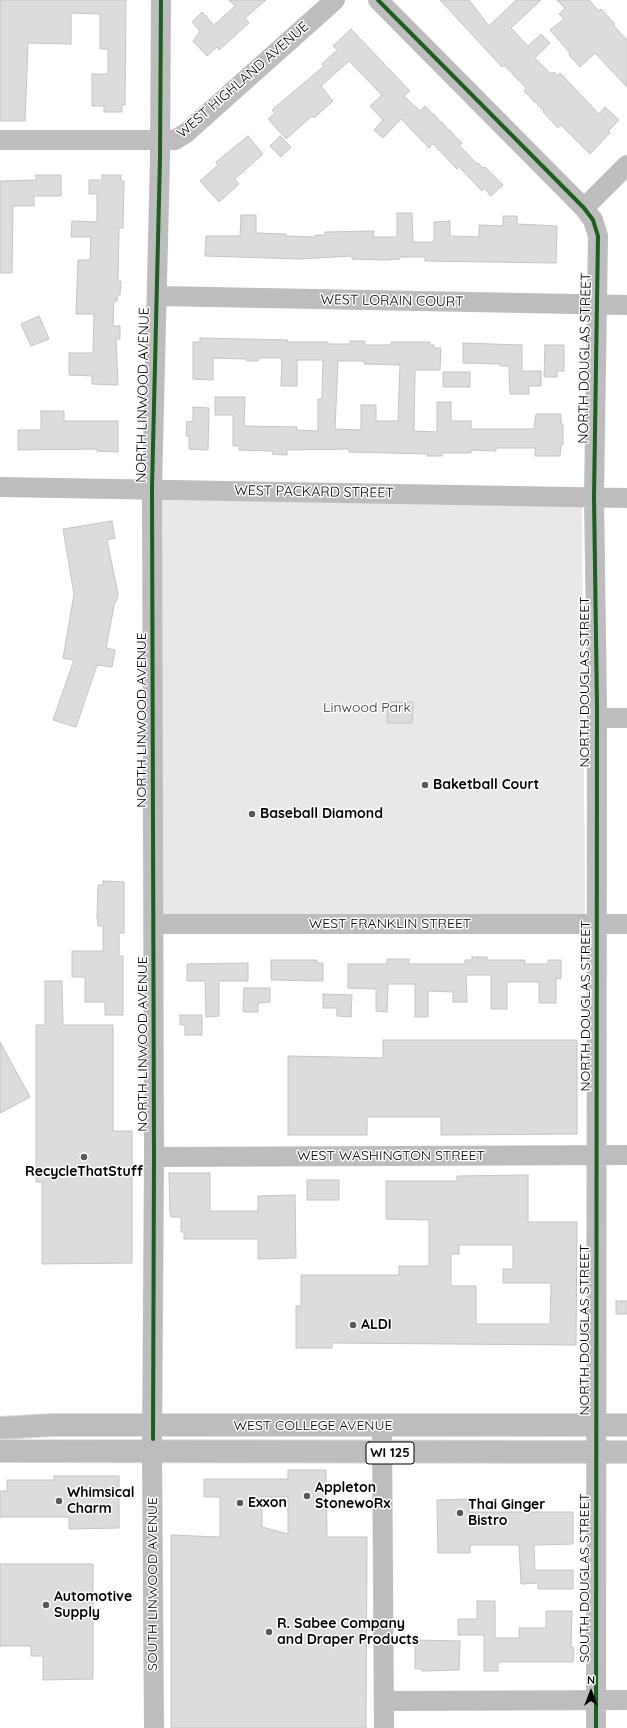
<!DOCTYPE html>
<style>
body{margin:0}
#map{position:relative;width:627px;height:1728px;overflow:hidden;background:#fff;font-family:Quicksand,sans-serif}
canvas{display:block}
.north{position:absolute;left:571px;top:1672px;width:40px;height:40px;-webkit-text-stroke:3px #fff;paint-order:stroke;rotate:0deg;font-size:11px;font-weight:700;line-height:16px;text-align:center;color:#000}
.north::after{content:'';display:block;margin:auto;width:14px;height:18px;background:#000;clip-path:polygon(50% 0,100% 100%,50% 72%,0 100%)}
</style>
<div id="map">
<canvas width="627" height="1728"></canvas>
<div class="north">N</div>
</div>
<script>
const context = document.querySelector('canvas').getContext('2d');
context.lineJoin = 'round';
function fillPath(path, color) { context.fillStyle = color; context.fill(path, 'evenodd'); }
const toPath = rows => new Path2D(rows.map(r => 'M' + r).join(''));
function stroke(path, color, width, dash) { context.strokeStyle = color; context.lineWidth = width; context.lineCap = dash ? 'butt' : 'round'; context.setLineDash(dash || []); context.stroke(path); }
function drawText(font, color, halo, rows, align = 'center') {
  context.font = font + ' Quicksand,sans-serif'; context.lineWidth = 3; context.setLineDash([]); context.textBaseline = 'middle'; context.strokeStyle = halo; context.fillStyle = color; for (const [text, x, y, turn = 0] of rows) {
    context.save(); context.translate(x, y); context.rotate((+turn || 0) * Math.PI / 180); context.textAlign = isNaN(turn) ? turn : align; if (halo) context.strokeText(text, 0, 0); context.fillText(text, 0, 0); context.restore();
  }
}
const green = toPath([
 [161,498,582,506,585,915,160,915]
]);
const building = toPath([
 [0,0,126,0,125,105,122,105,122,112,104,112,104,106,92,106,92,74,108,74,108,49,100,49,100,14,71,13,71,44,28,43,25,121,0,121,0,0],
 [229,0,266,0,245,18,249,23,219,50,217,47,207,56,193,41,200,31,192,22,202,12,214,25,235,6,229,0],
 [440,0,469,0,489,26,516,0,541,0,511,28,528,46,541,34,550,43,535,58,551,74,554,72,558,76,560,73,599,114,605,107,619,120,608,131,610,133,590,154,561,125,558,128,543,112,544,111,524,91,526,88,504,65,502,67,440,0],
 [557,0,589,0,599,11,601,9,615,24,613,25,627,40,627,87,595,53,580,67,569,55,570,53,550,30,564,19,559,14,565,8,557,0],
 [351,29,410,91,404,96,420,111,425,106,462,143,459,145,477,164,478,163,483,168,485,167,503,185,491,196,484,188,482,191,459,167,457,169,433,144,429,148,401,119,383,138,374,130,383,120,370,106,382,95,349,61,321,86,333,101,314,118,312,116,286,139,268,119,275,113,272,110,324,66,322,64,337,50,333,46,351,29],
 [248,136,263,154,235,179,239,184,219,202,200,181,218,165,216,162,248,136],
 [280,136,291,147,281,157,270,146,280,136],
 [36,175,61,175,61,196,34,196,34,206,13,206,12,273,0,273,0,181,36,180,36,175],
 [102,175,121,175,121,181,124,181,123,228,119,228,118,281,121,281,120,295,118,295,117,301,114,301,113,326,120,326,120,339,116,339,118,385,92,384,92,376,69,375,69,353,93,353,94,314,76,314,78,260,90,260,91,237,71,237,72,221,97,222,97,194,89,194,89,180,102,180,102,175],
 [397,213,412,213,413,242,434,242,434,222,450,221,450,236,479,237,479,225,503,226,503,216,517,216,517,224,557,226,556,263,425,261,425,257,400,257,400,259,385,260,352,259,352,256,301,259,205,256,206,236,240,236,241,215,256,215,256,233,286,234,286,236,315,237,315,235,325,235,325,232,374,231,373,237,397,237,397,213],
 [39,316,49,339,31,346,21,324,39,316],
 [200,338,288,340,287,342,328,342,328,344,350,344,350,341,365,341,365,345,391,345,391,342,430,342,430,345,434,345,434,348,441,348,440,370,415,370,414,431,437,432,437,402,451,402,451,421,471,421,471,429,534,429,536,414,561,414,561,424,563,424,563,445,561,445,560,456,535,456,535,448,496,448,496,451,471,450,471,453,442,453,442,456,427,456,428,454,349,452,349,449,287,450,287,455,272,454,273,451,239,450,239,446,233,446,233,415,215,415,215,397,245,397,244,426,297,427,296,430,318,431,318,399,322,399,323,360,297,360,297,386,281,386,282,358,258,358,258,361,247,361,247,359,213,358,213,380,193,379,193,342,200,342,200,338],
 [338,361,364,361,364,364,400,365,398,421,376,421,376,405,361,405,361,430,335,429,338,361],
 [463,343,522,345,522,371,541,371,541,386,529,386,529,394,510,394,509,366,500,366,500,364,463,363,463,343],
 [545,345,564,345,564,371,557,371,557,377,544,377,545,345],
 [443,372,470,372,470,387,443,387,443,372],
 [193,407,209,408,208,450,189,449,189,436,186,436,187,421,193,422,193,407],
 [41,411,64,411,64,421,118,421,118,452,97,451,97,449,18,450,18,430,41,430,41,411],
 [112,521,115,538,107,540,118,594,116,602,115,601,106,648,115,650,112,667,97,665,76,727,53,720,74,660,63,658,74,594,63,529,112,521],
 [388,702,413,702,412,723,387,723,388,702],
 [103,881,124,882,124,933,119,933,119,956,123,956,123,1015,105,1015,105,1002,85,1002,85,977,72,977,72,951,103,951,103,926,98,926,97,917,98,885,103,885,103,881],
 [472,957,487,957,487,960,525,960,525,964,548,964,548,960,561,960,561,979,556,978,556,1003,539,1003,539,982,507,982,507,1009,491,1009,491,975,466,975,467,1002,453,1002,453,992,428,991,428,1017,415,1017,415,984,388,984,387,1012,376,1011,376,989,348,988,348,964,387,964,387,959,409,959,409,964,465,964,465,960,472,960,472,957],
 [271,960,317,960,317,963,323,963,323,981,271,980,271,960],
 [248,963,248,981,219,981,219,1016,206,1017,205,981,187,981,187,964,248,963],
 [45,981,62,981,63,1025,113,1025,113,1131,132,1131,132,1263,42,1264,42,1182,36,1182,36,1025,45,1025,45,981],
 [244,988,270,988,270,1002,258,1003,258,1012,243,1012,244,988],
 [323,994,352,995,351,1017,337,1016,337,1008,323,1008,323,994],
 [180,1015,202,1015,202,1035,185,1035,185,1025,180,1025,180,1015],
 [383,1040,577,1040,577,1134,441,1135,441,1117,367,1117,367,1135,288,1135,288,1056,383,1058,383,1040],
 [0,1042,30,1097,0,1113,0,1042],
 [169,1173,210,1173,210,1211,258,1211,258,1196,295,1195,296,1258,258,1259,258,1239,184,1239,184,1232,181,1232,181,1217,171,1217,170,1214,169,1173],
 [528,1175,528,1222,577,1222,576,1345,332,1343,332,1348,296,1348,296,1306,301,1306,301,1275,399,1275,399,1266,429,1266,429,1220,386,1219,386,1181,457,1181,457,1176,528,1175],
 [459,1245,513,1245,513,1269,503,1269,503,1283,551,1283,550,1324,476,1324,476,1286,451,1286,451,1254,459,1254,459,1245],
 [307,1180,339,1180,339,1200,307,1200,307,1180],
 [616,1301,627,1301,627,1314,616,1314,616,1301],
 [288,1470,326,1470,327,1537,367,1537,366,1728,171,1728,171,1535,220,1537,220,1497,204,1497,204,1479,288,1479,288,1470],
 [262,1497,288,1497,288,1534,262,1527,262,1497],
 [54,1476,119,1476,119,1528,69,1529,69,1517,0,1517,0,1491,7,1491,7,1480,54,1480,54,1476],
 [469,1499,469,1512,573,1512,573,1544,534,1545,535,1570,573,1570,573,1589,538,1589,538,1583,521,1584,519,1545,470,1545,470,1553,438,1553,437,1500,469,1499],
 [0,1564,93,1564,93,1679,43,1680,43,1656,31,1656,31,1646,0,1646,0,1564],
 [477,1601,495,1601,495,1638,519,1638,519,1628,546,1628,546,1611,572,1611,571,1647,574,1648,573,1662,498,1662,498,1671,484,1671,484,1635,458,1635,458,1619,477,1619,477,1601],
 [415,1640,460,1641,459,1670,422,1671,422,1669,415,1669,415,1640]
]);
const minor = toPath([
 [378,0,584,208,593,220,598,236,594,497,597,706,596,1728],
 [0,140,175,140,186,133,335,0],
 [584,208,627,165],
 [157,296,627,305],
 [0,487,627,498],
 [597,718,627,718],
 [153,924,627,924],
 [154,1157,627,1155],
 [382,1426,384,1728],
 [384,1701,627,1700],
 [154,1728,152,1451,154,1157,152,488,160,158,161,0]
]);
const major = toPath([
 [0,1428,53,1425,627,1425],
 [0,1451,627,1452]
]);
const cycleway = toPath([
 [378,0,584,208,593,220,598,236,594,497,597,706,596,1728],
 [153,1439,154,1157,152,488,160,158,161,0]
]);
const markers = [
 [425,785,4,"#595959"],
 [252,814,4,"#595959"],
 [84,1157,4,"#595959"],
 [353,1325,4,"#595959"],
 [307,1496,4,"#595959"],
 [59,1501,4,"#595959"],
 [240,1503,4,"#595959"],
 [460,1513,4,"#595959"],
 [46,1605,4,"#595959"],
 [269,1632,4,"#595959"]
];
const shields = [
 [390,1453,48]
];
const shieldNames = [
 ["WI 125",390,1453]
];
const streetNames = [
 ["WEST HIGHLAND AVENUE",243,80,-41],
 ["WEST LORAIN COURT",392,301,1],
 ["NORTH DOUGLAS STREET",585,358,-89],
 ["NORTH LINWOOD AVENUE",143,395,-89],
 ["WEST PACKARD STREET",314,492,1],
 ["NORTH DOUGLAS STREET",585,682,-90],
 ["NORTH LINWOOD AVENUE",142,720,-90],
 ["WEST FRANKLIN STREET",390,924],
 ["NORTH DOUGLAS STREET",586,1006,-90],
 ["NORTH LINWOOD AVENUE",143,1044,-90],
 ["WEST WASHINGTON STREET",391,1156],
 ["NORTH DOUGLAS STREET",585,1330,-90],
 ["WEST COLLEGE AVENUE",313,1426],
 ["SOUTH DOUGLAS STREET",585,1578,-90],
 ["SOUTH LINWOOD AVENUE",153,1584,-90]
];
const parkNames = [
 ["Linwood Park",367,708]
];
const poiNames = [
 ["Baketball Court",433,785],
 ["Baseball Diamond",260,814],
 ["RecycleThatStuff",84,1172,"center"],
 ["ALDI",361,1325],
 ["Appleton",315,1488],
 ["StonewoRx",315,1504],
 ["Whimsical",67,1493],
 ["Charm",67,1509],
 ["Exxon",248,1503],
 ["Thai Ginger",468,1505],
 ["Bistro",468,1521],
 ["Automotive",54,1597],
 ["Supply",54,1613],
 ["R. Sabee Company",277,1624],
 ["and Draper Products",277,1640]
];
fillPath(green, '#e8e8e8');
fillPath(building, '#dcdcdc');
stroke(building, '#c4c4c4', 1);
stroke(major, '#dbdbdb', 24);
stroke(minor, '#bdbdbd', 20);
stroke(major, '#bdbdbd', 22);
stroke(cycleway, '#1b5e20', 4);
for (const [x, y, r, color] of markers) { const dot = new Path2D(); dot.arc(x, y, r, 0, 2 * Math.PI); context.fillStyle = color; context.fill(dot); stroke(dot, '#fff', 1.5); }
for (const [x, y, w] of shields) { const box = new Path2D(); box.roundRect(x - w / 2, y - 11, w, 22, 3); context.fillStyle = '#fff'; context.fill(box); stroke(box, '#000', 1); }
drawText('bold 13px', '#000', null, shieldNames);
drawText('14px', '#000', '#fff', streetNames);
drawText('14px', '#2d2d2d', '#fff', parkNames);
drawText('bold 14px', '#000', '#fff', poiNames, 'left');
</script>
